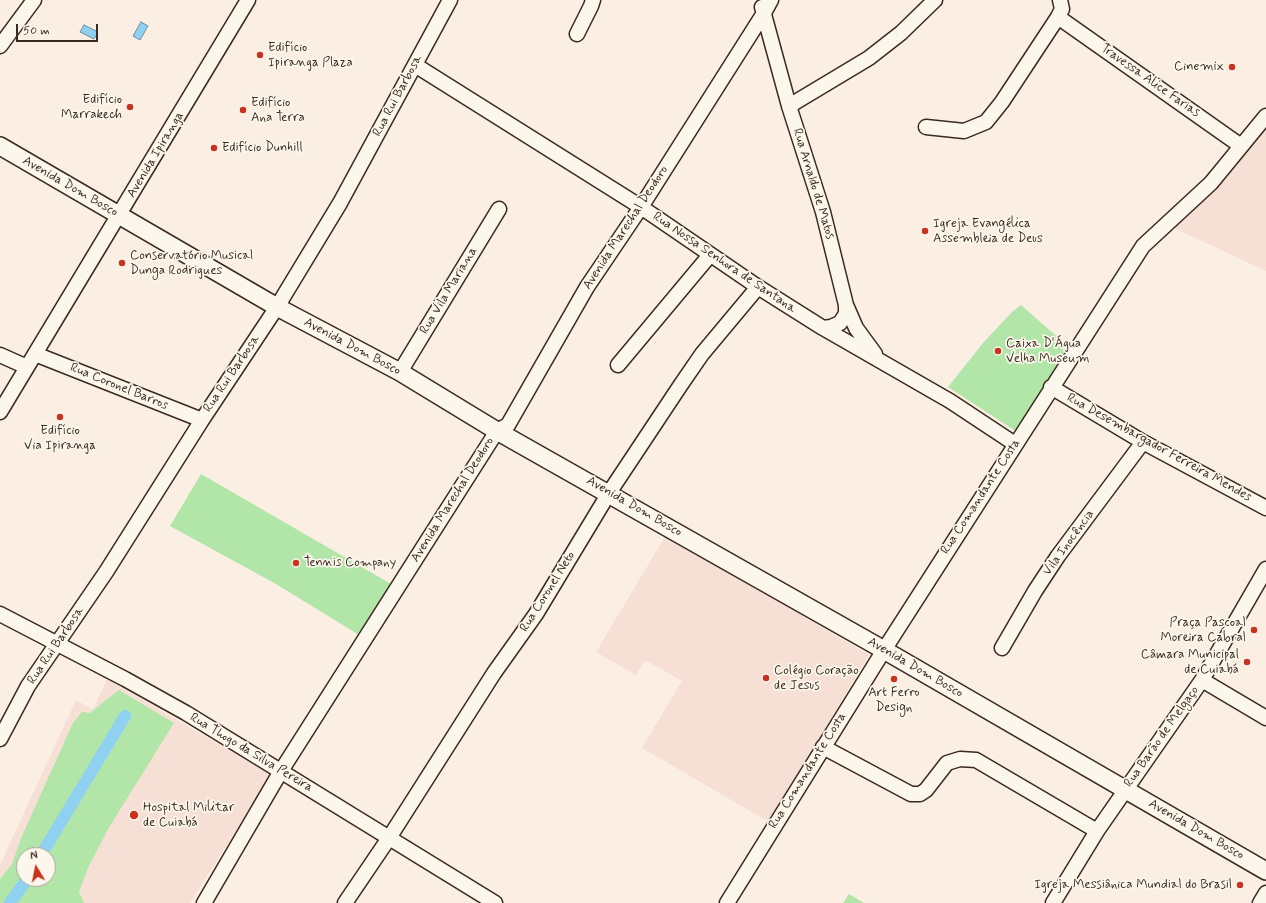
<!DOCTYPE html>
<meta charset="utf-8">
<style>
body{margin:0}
#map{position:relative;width:1266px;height:903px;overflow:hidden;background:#fbeee3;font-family:Mynerve,sans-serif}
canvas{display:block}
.north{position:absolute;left:16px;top:847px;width:40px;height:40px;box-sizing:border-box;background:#fbf7ec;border:1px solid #aea59a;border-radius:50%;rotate:350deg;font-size:11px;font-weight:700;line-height:16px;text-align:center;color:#3b2a1e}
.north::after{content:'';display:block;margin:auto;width:14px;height:18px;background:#c8321e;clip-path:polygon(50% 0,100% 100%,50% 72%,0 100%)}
.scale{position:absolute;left:16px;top:24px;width:82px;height:18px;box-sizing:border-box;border:2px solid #3b2a1e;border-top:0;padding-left:5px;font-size:12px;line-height:14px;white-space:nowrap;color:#3b2a1e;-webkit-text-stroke:3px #fbf7ec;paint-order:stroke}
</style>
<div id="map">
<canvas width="1266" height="903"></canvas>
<div class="north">N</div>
<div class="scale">50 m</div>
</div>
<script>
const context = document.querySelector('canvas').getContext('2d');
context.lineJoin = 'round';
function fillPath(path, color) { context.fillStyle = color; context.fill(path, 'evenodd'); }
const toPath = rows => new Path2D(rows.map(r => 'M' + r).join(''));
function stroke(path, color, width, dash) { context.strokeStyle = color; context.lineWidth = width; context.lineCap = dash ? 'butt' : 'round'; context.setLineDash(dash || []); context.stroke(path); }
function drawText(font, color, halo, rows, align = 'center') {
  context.font = font + ' Mynerve,sans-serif'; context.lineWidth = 3.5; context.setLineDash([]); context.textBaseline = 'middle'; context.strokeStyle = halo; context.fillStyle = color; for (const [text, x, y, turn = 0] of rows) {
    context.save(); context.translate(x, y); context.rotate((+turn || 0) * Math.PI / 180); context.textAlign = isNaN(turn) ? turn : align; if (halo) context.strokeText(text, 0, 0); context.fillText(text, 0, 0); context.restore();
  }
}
const built = toPath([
 [1266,125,1266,271,1172,227],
 [666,535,869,655,769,822,642,748,682,681,645,660,636,675,596,652],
 [107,679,271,775,190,903,0,903,0,865,76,700,93,710],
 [24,855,48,855,48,879,24,879]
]);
const green = toPath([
 [1021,305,1071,349,1017,432,948,387,983,343,1012,312],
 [201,474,391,584,359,635,276,584,170,526],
 [119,690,174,723,108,829,88,868,79,892,84,903,0,903,0,879,12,864,22,836,73,723,82,712,90,713,107,699],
 [24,855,48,855,48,879,24,879],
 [849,894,864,903,843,903]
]);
const water = toPath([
 [141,22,148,26,140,40,133,36,141,22],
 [84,25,98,32,94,39,80,32,84,25]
]);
const canal = toPath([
 [41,855,125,716],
 [10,903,27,879]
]);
const minor = toPath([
 [762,7,789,106,823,212,846,305,856,328,875,354],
 [1058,17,1241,146],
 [577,34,591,6,593,0],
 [0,46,34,0],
 [415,65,641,207,758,287,823,328,950,401,1015,444],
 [789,106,869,58,901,33,935,0],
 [926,127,964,131,986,122,1002,102,1058,17,1062,9,1060,0],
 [823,328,831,327,840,323,846,314,846,305],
 [35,354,202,420],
 [0,355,27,367],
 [618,365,710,255],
 [400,372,499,209],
 [1051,387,1143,442,1266,508],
 [0,412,248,0],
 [0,614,125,679,186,713,495,903],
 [1002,648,1035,591,1058,556,1143,442],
 [1202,680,1266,718],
 [0,739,28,686,106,572,202,420,277,307,340,203,450,0],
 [823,747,911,794,920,794,926,790,947,763,960,759,976,760,1097,831],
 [204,903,281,771,497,431,508,425,587,287,641,207,764,13,771,0],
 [345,903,389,838,494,673,536,614,609,493,680,386,702,354,758,287],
 [727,903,884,650,1143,246,1211,183,1266,116],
 [1053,903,1097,831,1202,680,1266,569],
 [1260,903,1266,893]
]);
const major = toPath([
 [0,146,277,307,400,372,497,431,884,650,1266,871]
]);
const markers = [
 [260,55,4,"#c8321e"],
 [1232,67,4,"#c8321e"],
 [130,107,4,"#c8321e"],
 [243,110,4,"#c8321e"],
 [214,148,4,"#c8321e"],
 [925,231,4,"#c8321e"],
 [122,263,4,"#c8321e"],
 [998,351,4,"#c8321e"],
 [60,417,4,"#c8321e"],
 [296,563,4,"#c8321e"],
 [1254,630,4,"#c8321e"],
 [1247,662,4,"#c8321e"],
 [766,678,4,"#c8321e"],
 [894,679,4,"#c8321e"],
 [134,815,5,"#c8321e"],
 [1240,885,4,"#c8321e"]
];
const poiNames = [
 ["Edifício",268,48],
 ["Ipiranga Plaza",268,63],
 ["Cinemix",1224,67,"right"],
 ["Edifício",122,100,"right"],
 ["Marrakech",122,115,"right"],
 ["Edifício",251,103],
 ["Ana Terra",251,118],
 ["Edifício Dunhill",222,148],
 ["Igreja Evangélica",933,224],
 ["Assembleia de Deus",933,239],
 ["Conservatório Musical",130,256],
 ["Dunga Rodrigues",130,271],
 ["Caixa D'Água",1006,344],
 ["Velha Museum",1006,359],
 ["Edifício",60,431,"center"],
 ["Via Ipiranga",60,446,"center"],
 ["Tennis Company",304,563],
 ["Praça Pascoal",1246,623,"right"],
 ["Moreira Cabral",1246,638,"right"],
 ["Câmara Municipal",1239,655,"right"],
 ["de Cuiabá",1239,670,"right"],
 ["Colégio Coração",774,671],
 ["de Jesus",774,686],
 ["Art Ferro",894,693,"center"],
 ["Design",894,708,"center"],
 ["Hospital Militar",143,808],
 ["de Cuiabá",143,823],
 ["Igreja Messiânica Mundial do Brasil",1232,885,"right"]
];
const streetNames = [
 ["Travessa Alice Farias",1150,81,35],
 ["Rua Rui Barbosa",398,96,-62],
 ["Avenida Ipiranga",156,155,-59],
 ["Rua Arnaldo de Matos",813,184,73],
 ["Avenida Dom Bosco",70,187,30],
 ["Avenida Marechal Deodoro",626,228,-57],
 ["Rua Nossa Senhora de Santana",724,263,34],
 ["Rua Vila Mariana",449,291,-59],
 ["Avenida Dom Bosco",352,347,28],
 ["Rua Rui Barbosa",232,374,-56],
 ["Rua Coronel Barros",119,387,22],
 ["Rua Desembargador Ferreira Mendes",1159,448,29],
 ["Rua Comandante Costa",981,497,-57],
 ["Avenida Marechal Deodoro",453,500,-58],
 ["Avenida Dom Bosco",634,507,30],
 ["Vila Inocência",1069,543,-54],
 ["Rua Coronel Neto",548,592,-58],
 ["Rua Rui Barbosa",56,646,-56],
 ["Avenida Dom Bosco",915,668,30],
 ["Rua Barão de Melgaço",1162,737,-55],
 ["Rua Thogo da Silva Pereira",251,753,31],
 ["Rua Comandante Costa",808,771,-58],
 ["Avenida Dom Bosco",1196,830,30]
];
fillPath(built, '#f6dfd5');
fillPath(green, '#b2e6a8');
fillPath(water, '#90d0f1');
stroke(water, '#6e8e9d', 1);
stroke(canal, '#90d0f1', 12);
stroke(minor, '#3b2a1e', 17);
stroke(major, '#3b2a1e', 20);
stroke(minor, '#fbf7ec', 14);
stroke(major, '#fbf7ec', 17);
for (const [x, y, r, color] of markers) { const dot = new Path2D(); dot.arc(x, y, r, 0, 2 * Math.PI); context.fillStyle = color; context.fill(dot); stroke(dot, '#fbf7ec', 1.5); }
drawText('13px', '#3b2a1e', '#fbf7ec', poiNames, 'left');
drawText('13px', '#3b2a1e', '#fbf7ec', streetNames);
</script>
